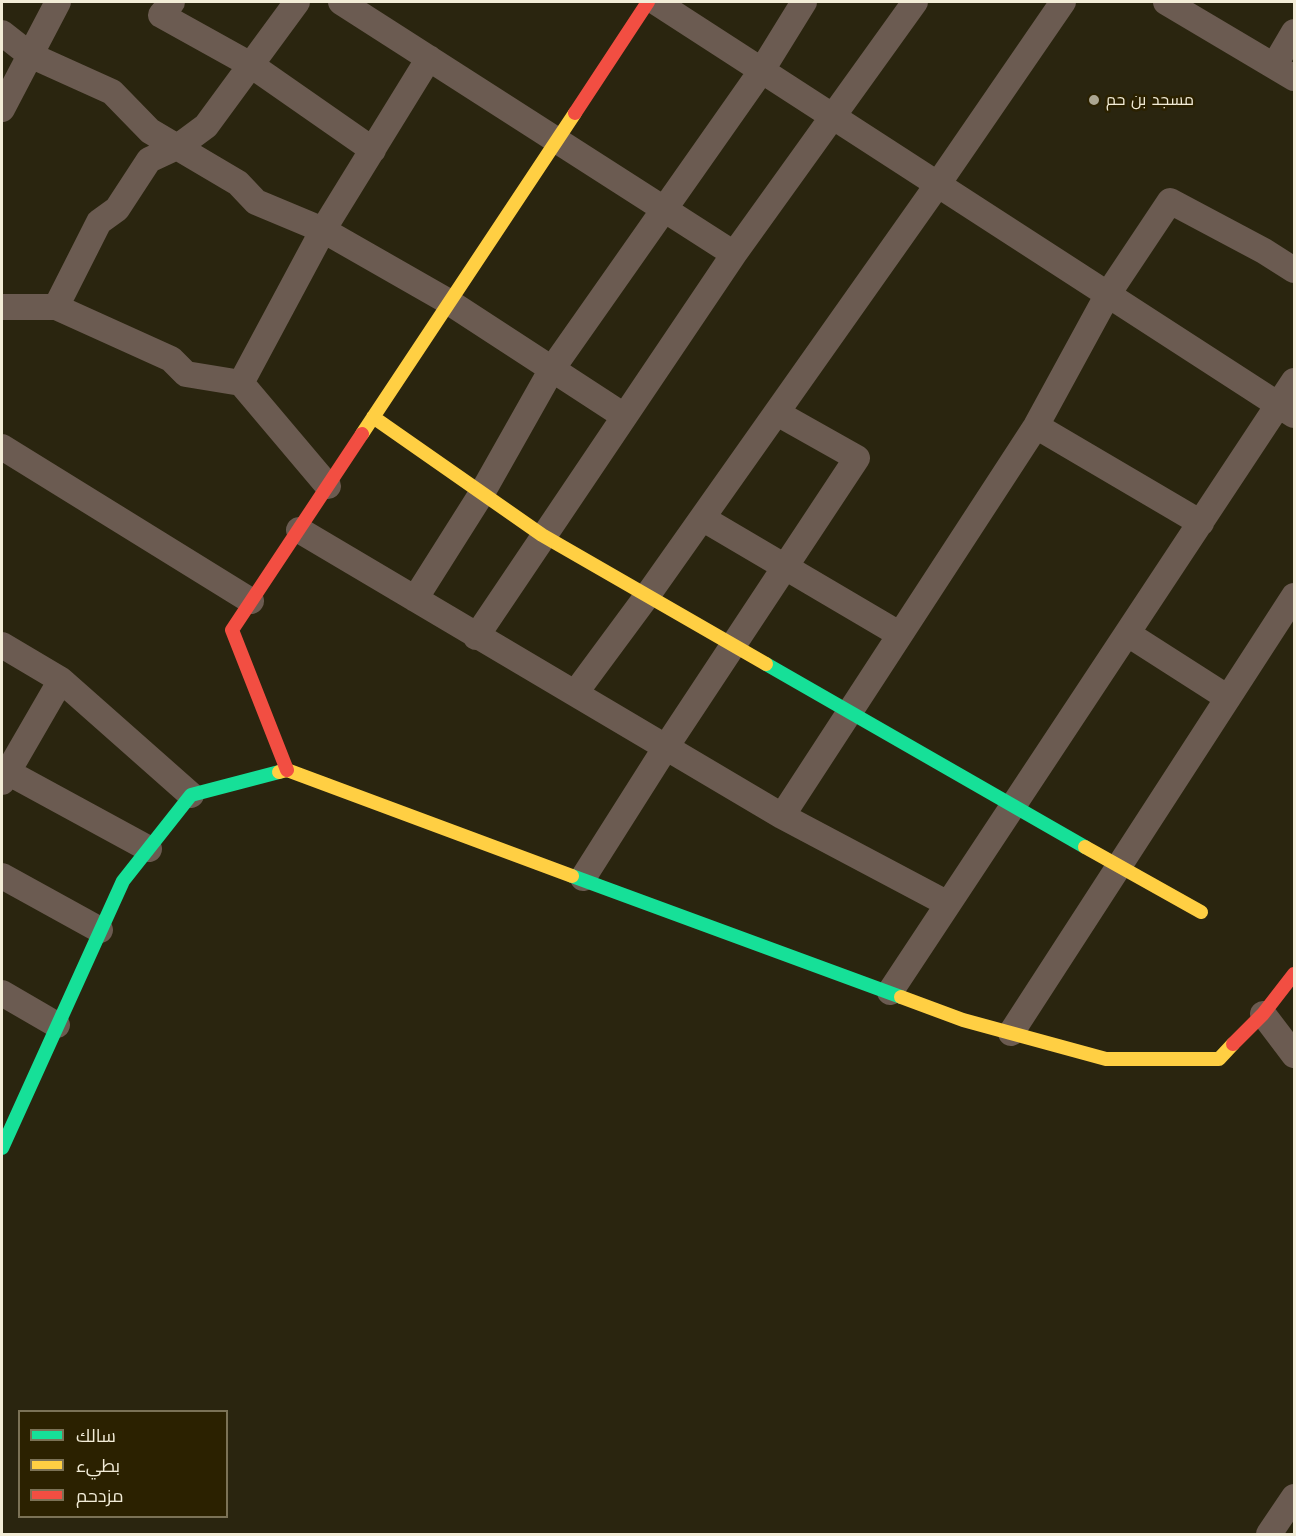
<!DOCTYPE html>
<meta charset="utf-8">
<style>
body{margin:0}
#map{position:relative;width:1296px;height:1536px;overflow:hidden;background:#2a250f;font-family:"Work Sans",Cairo,sans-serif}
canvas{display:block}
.frame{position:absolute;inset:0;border:3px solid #f2ecd7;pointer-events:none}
.legend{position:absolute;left:18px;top:1410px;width:210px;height:108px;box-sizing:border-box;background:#2b2100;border:2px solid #7b7256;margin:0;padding:8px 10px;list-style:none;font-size:18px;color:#f2ecd7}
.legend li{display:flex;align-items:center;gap:12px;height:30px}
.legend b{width:30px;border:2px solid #7b7256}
</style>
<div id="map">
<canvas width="1296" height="1536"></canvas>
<div class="frame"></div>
<ul class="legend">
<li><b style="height:8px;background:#16e098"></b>سالك</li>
<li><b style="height:8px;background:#ffcf43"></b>بطيء</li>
<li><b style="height:8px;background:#f24e42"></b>مزدحم</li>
</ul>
</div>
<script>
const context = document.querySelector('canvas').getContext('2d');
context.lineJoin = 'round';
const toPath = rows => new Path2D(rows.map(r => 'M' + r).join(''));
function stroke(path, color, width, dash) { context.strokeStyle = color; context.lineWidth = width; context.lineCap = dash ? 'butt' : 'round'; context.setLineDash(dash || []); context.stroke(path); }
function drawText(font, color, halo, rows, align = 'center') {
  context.font = font + ' "Work Sans",Cairo,sans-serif'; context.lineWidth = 5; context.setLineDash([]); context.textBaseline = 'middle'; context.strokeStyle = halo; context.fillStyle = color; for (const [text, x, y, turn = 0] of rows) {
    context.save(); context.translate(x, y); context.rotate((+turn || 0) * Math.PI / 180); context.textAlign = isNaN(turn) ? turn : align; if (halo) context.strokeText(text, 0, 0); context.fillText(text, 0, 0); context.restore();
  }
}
const street = toPath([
 [172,2,161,15,251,65,373,150],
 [341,2,734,254],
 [656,2,1294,415],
 [1166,2,1294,78],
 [2,33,30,55,112,92,150,131,238,183,256,202,323,230,449,302,624,416],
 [1274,66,1294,32],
 [2,109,58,2],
 [2,307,56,307,171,359,186,374,241,383,328,486],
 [56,307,99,222,117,209,149,160,179,146,206,126,297,2],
 [241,383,323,230,429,58],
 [1036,426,1201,523],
 [2,447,251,601],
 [702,518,899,634],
 [299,530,782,816,948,904],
 [415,599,482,493,552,369,762,70,804,2],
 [1128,634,1228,698],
 [476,637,734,254,915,2],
 [2,645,61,680,191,795],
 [576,692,647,596,938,184,1063,2],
 [2,769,149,849],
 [2,782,61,680],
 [782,816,1036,426,1108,294,1170,201,1264,251,1294,270],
 [2,876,100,930],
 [583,878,666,747,857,458,777,413],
 [890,992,1294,381],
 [2,993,57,1025],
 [1263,1014,1294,1055],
 [1011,1033,1294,596],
 [1269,1534,1294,1497]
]);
const fast = toPath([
 [766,664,1085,847],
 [572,876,901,997],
 [2,1148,123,881,191,795,279,772]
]);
const slow = toPath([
 [373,417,542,535,766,664],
 [362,434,575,113],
 [279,772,287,770,572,876],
 [1085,847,1201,912],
 [901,997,963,1020,1106,1059,1219,1059,1233,1044]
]);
const jam = toPath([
 [575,113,648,2],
 [287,770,232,630,362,434],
 [1233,1044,1263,1014,1294,974]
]);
const markers = [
 [1094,100,6,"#aca691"]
];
const poiNames = [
 ["مسجد بن حم",1106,100]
];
stroke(street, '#6b5b51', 26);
stroke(fast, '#16e098', 14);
stroke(slow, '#ffcf43', 14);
stroke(jam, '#f24e42', 14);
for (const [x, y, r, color] of markers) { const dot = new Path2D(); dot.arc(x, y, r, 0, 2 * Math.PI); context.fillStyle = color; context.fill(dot); stroke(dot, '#2b2100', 2); }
drawText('16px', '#f2ecd7', '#2b2100', poiNames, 'left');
</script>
